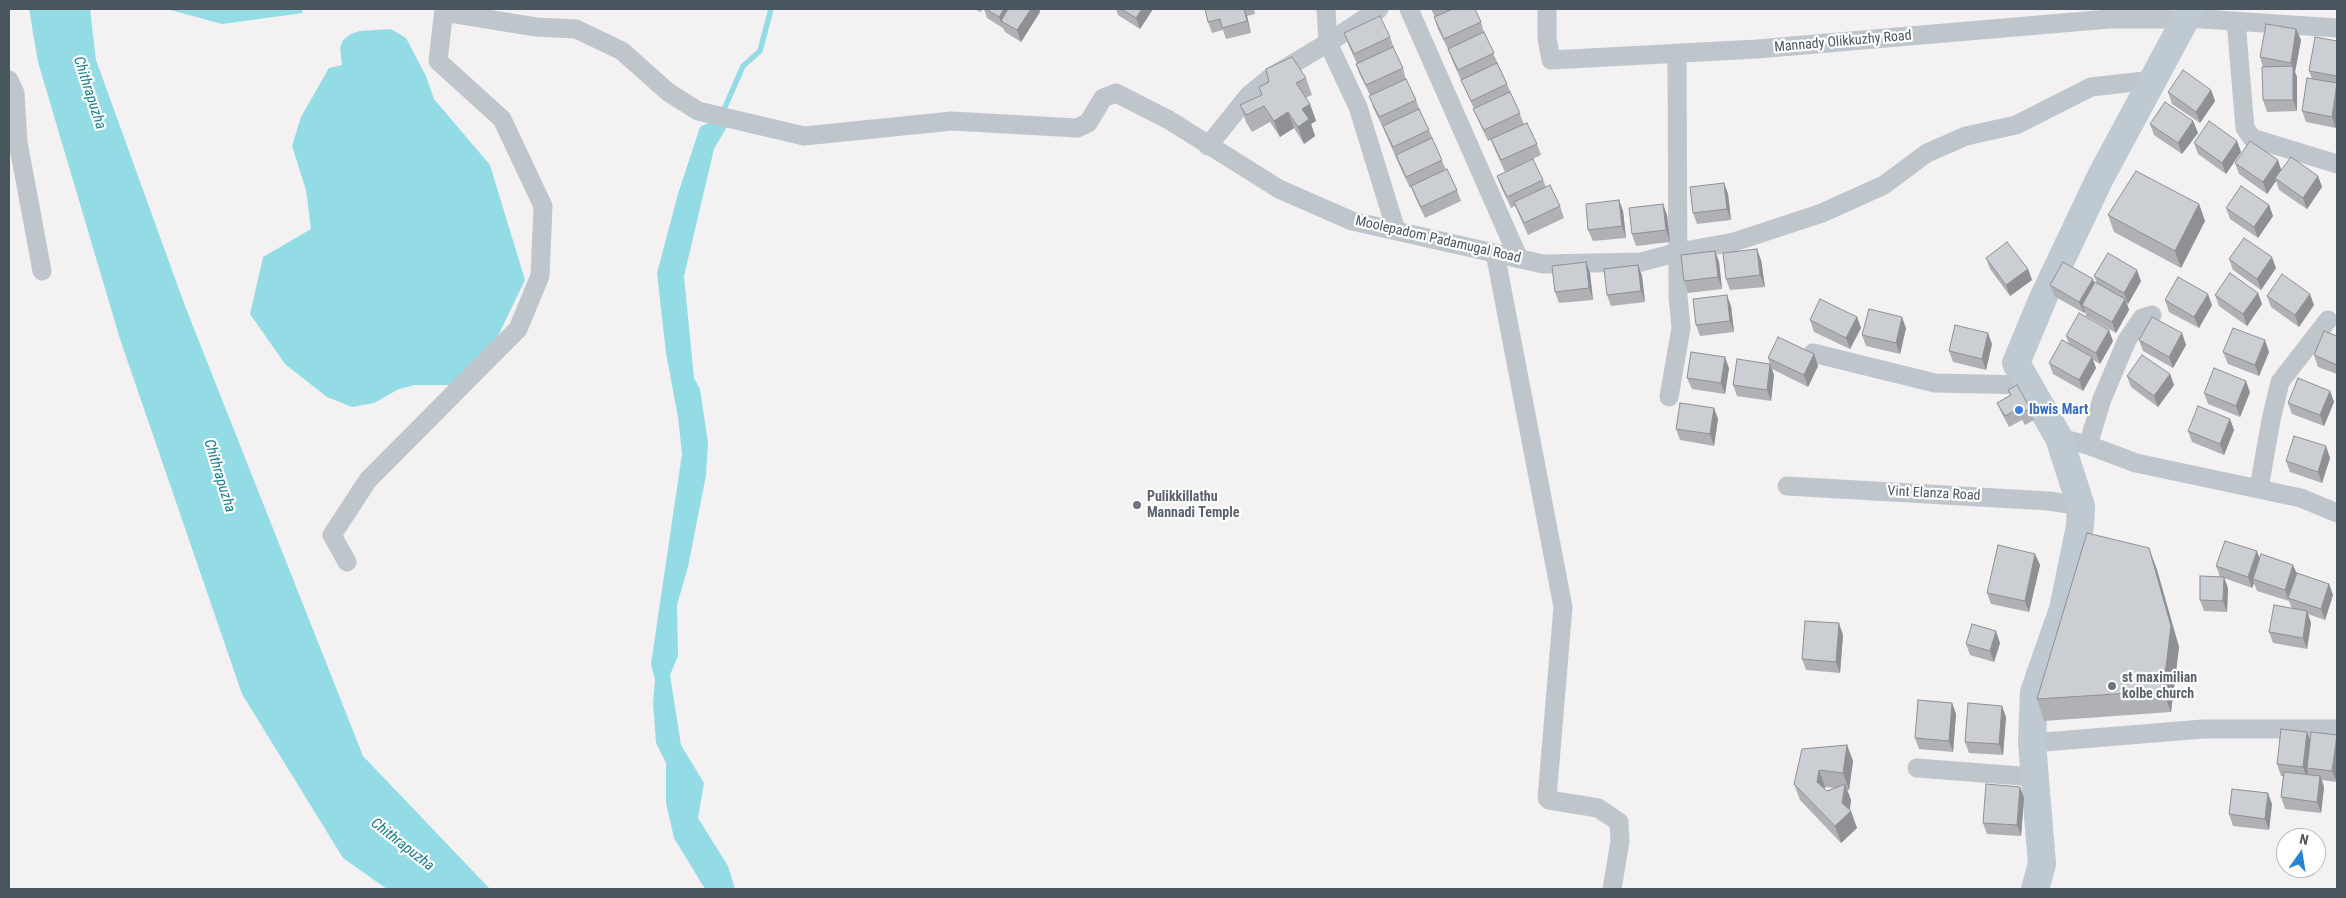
<!DOCTYPE html>
<style>
body{margin:0}
#map{position:relative;width:2346px;height:898px;overflow:hidden;background:#f3f1f1;font-family:"Roboto Condensed",sans-serif}
canvas{display:block}
.frame{position:absolute;inset:0;border:10px solid #4a565d;pointer-events:none}
.north{position:absolute;left:2276px;top:828px;width:50px;height:50px;box-sizing:border-box;background:#fff;border:1px solid #b7bbbe;border-radius:50%;rotate:13deg;font-size:14px;font-weight:700;line-height:20px;text-align:center;color:#4a565d}
.north::after{content:'';display:block;margin:auto;width:18px;height:22px;background:#2883d5;clip-path:polygon(50% 0,100% 100%,50% 72%,0 100%)}
</style>
<div id="map">
<canvas width="2346" height="898"></canvas>
<div class="frame"></div>
<div class="north">N</div>
</div>
<script>
const context = document.querySelector('canvas').getContext('2d');
context.lineJoin = 'round';
function fillPath(path, color) { context.fillStyle = color; context.fill(path, 'evenodd'); }
const toPath = rows => new Path2D(rows.map(r => 'M' + r).join(''));
function stroke(path, color, width, dash) { context.strokeStyle = color; context.lineWidth = width; context.lineCap = dash ? 'butt' : 'round'; context.setLineDash(dash || []); context.stroke(path); }
function drawText(font, color, halo, rows, align = 'center') {
  context.font = font + ' "Roboto Condensed",sans-serif'; context.lineWidth = 4.5; context.setLineDash([]); context.textBaseline = 'middle'; context.strokeStyle = halo; context.fillStyle = color; for (const [text, x, y, turn = 0] of rows) {
    context.save(); context.translate(x, y); context.rotate((+turn || 0) * Math.PI / 180); context.textAlign = isNaN(turn) ? turn : align; if (halo) context.strokeText(text, 0, 0); context.fillText(text, 0, 0); context.restore();
  }
}
const water = toPath([
 [29,9,90,9,96,60,185,306,363,756,490,889,387,889,343,858,242,694,120,339,38,62],
 [167,9,301,9,303,13,222,24],
 [391,29,406,38,426,76,434,99,490,165,525,280,498,336,450,385,415,385,399,389,374,403,352,407,327,397,285,364,250,314,263,257,311,229,306,190,292,146,301,117,329,68,342,65,340,48,343,40,351,34,360,31],
 [712,121,728,125,714,149,684,276,694,378,700,389,708,443,706,475,688,567,677,605,678,656,670,675,681,745,704,783,698,818,728,866,735,889,705,889,674,838,666,803,666,763,656,743,653,702,655,680,651,664,682,454,678,417,666,353,657,273,678,194,700,127]
]);
const stream = toPath([
 [722,114,743,66,760,51,771,9]
]);
const minor = toPath([
 [1326,9,1328,43,1358,107,1396,230],
 [1409,9,1519,259],
 [1547,9,1547,38,1551,60,1757,49,2109,19,2167,19,2185,23],
 [444,12,536,27,576,29,622,51,668,92,698,111,804,136,952,121,1077,128,1088,123,1103,98,1116,93,1169,120,1279,189,1352,221,1543,264,1641,262,1679,252,1734,242,1822,213,1884,185,1927,153,1966,136,2016,125,2091,87,2153,80],
 [2188,18,2337,28],
 [2236,21,2245,128,2252,138,2337,164],
 [9,80,15,93,18,142,42,271],
 [1208,146,1249,95,1271,77,1334,39,1379,9],
 [1495,253,1563,607,1547,798,1549,800,1598,808,1619,822,1620,841,1612,889],
 [1813,353,1935,383,2030,385],
 [1669,397,1681,328,1678,296,1677,54],
 [2059,438,2088,445,2136,463,2301,498,2337,513],
 [2088,445,2102,399,2127,340,2142,318,2152,315],
 [1787,486,2049,501,2081,506],
 [2259,488,2271,420,2280,382,2328,320],
 [347,562,332,535,368,480,518,329,540,276,543,206,502,119,438,61,444,9],
 [2032,743,2203,729,2337,729],
 [1917,768,2034,777]
]);
const secondary = toPath([
 [2035,889,2042,864,2032,743,2034,692,2063,609,2080,526,2081,506,2059,438,2016,363,2044,296,2100,178,2191,9]
]);
const wall = toPath([
 [975,9,983,9,980,12],
 [984,9,1039,9,1040,12,1021,42,1005,32,1003,28,987,18],
 [1116,9,1153,9,1140,29,1118,15],
 [1206,9,1254,9,1255,14,1247,16,1251,33,1226,39,1223,30,1212,33,1208,22],
 [1431,9,1475,9,1481,22,1484,33,1507,84,1524,124,1537,144,1541,155,1505,172,1495,150,1491,140,1488,141,1478,120,1474,109,1452,60,1448,49,1438,29,1434,17,1435,17],
 [2296,29,2301,40,2295,72,2297,77,2297,111,2267,112,2263,100,2263,67,2260,57],
 [1344,33,1390,37,1394,48,1393,48,1403,68,1406,80,1416,100,1420,111,1429,130,1446,170,1457,190,1461,201,1425,218,1415,197,1411,187,1410,188,1400,167,1387,137,1383,128,1373,107,1370,95,1360,75,1356,64,1357,64,1348,44],
 [2337,41,2337,122,2336,128,2306,122,2302,111,2312,79,2309,71],
 [1306,78,1312,95,1305,98,1310,104,1316,121,1311,124,1315,136,1304,144,1294,128,1280,137,1270,122,1252,132,1246,122,1240,105],
 [2211,90,2215,101,2200,123,2172,104,2168,92],
 [2193,121,2198,133,2182,154,2154,135,2150,124],
 [2237,141,2241,152,2226,174,2198,154,2194,143],
 [2235,163,2282,169,2318,176,2322,187,2307,209,2279,190,2276,181,2267,194,2239,174],
 [1497,176,1543,180,1546,187,1560,206,1564,218,1528,235,1515,206,1511,208,1501,187],
 [1724,183,1728,194,1731,220,1697,224,1693,213],
 [1619,200,1623,211,1626,238,1593,241,1588,230],
 [1663,204,1667,215,1670,242,1636,246,1632,234],
 [2199,204,2205,221,2181,268,2114,232,2108,215],
 [2269,205,2273,216,2258,238,2230,219,2226,208],
 [1715,251,1719,262,1722,289,1688,293,1684,281],
 [1986,258,2028,269,2032,280,2010,296,1990,269],
 [2229,259,2276,268,2261,290,2233,270],
 [1761,260,1765,287,1730,290,1726,279],
 [1586,262,1590,273,1593,300,1559,303,1555,292],
 [1638,265,1642,276,1645,302,1611,306,1607,295],
 [2094,276,2141,281,2128,304,2127,303,2129,310,2116,333,2086,316,2085,311,2084,313,2054,296,2050,285,2094,284,2097,283],
 [2258,293,2262,304,2247,326,2219,306,2215,295],
 [2267,296,2314,305,2299,327,2271,307],
 [2165,300,2212,305,2199,328,2169,312],
 [1731,306,1734,332,1700,336,1696,325],
 [1857,317,1861,328,1850,349,1814,332,1810,320],
 [1906,328,1900,354,1866,346,1862,335],
 [2182,333,2186,345,2173,368,2143,351,2139,340],
 [2066,336,2113,341,2100,364,2093,360,2096,368,2083,391,2053,374,2049,363,2069,344],
 [2337,336,2337,374,2318,367,2314,355],
 [1992,344,1986,370,1953,362,1949,351],
 [2223,352,2269,352,2259,376,2228,364],
 [1814,354,1818,366,1808,387,1772,369,1774,375,1771,401,1737,396,1733,385,1770,364,1768,358],
 [1729,368,1725,394,1692,389,1687,378],
 [2170,374,2174,385,2158,407,2131,387,2127,376],
 [2008,390,2030,408,2034,420,2025,425,2022,420,2009,427,2002,414,1997,403,2010,395],
 [2330,391,2334,402,2324,426,2292,414,2288,403],
 [2250,392,2240,417,2208,404,2204,393],
 [1714,408,1718,419,1714,446,1680,440,1676,429],
 [2230,419,2234,430,2224,455,2192,442,2188,431],
 [2326,446,2330,458,2322,483,2290,472,2286,461],
 [2149,548,2157,570,2179,647,2171,712,2044,721,2037,699],
 [2035,554,2040,565,2029,612,1991,604,1987,593],
 [2260,559,2293,565,2296,573,2329,584,2333,595,2325,620,2308,614,2311,623,2307,649,2273,643,2269,632,2292,609,2289,601,2257,591,2254,583,2252,588,2224,578,2228,588,2227,612,2204,611,2200,600,2220,577,2216,566],
 [1843,635,1840,673,1806,670,1802,659],
 [2000,643,1994,662,1970,655,1966,644],
 [1952,703,1956,714,1953,752,1919,749,1915,738],
 [2006,717,2003,755,1969,753,1965,742],
 [2307,732,2310,740,2337,735,2337,782,2322,780,2324,787,2321,813,2285,809,2281,797,2283,776,2281,776,2277,764],
 [1847,745,1853,761,1849,790,1847,790,1851,800,1850,810,1857,828,1841,843,1800,800,1794,784],
 [1825,787,1835,788,1827,791,1824,789],
 [2020,787,2024,798,2021,836,1987,834,1983,823],
 [2272,804,2269,830,2233,826,2229,814]
]);
const shadedWall = toPath([
 [1004,9,1016,9,1001,21,1003,28,999,17],
 [1031,9,1039,9,1040,12,1021,42,1017,30],
 [1142,9,1153,9,1140,29,1136,18],
 [1244,9,1247,16,1251,33,1247,21],
 [2296,29,2301,40,2295,72,2297,77,2297,111,2293,100,2293,68,2291,63],
 [2337,87,2337,122,2336,128,2332,117],
 [2211,90,2215,101,2200,123,2196,112],
 [1310,104,1316,121,1311,124,1315,136,1304,144,1298,127,1302,109],
 [1288,112,1294,128,1280,137,1274,121],
 [2193,121,2198,133,2182,154,2178,143],
 [2237,141,2241,152,2226,174,2222,163],
 [2278,160,2282,172,2275,178,2276,181,2267,194,2263,182],
 [2318,176,2322,187,2307,209,2303,198],
 [1724,183,1728,194,1731,220,1727,209],
 [1619,200,1623,211,1626,238,1622,226],
 [1663,204,1667,215,1670,242,1666,230],
 [2199,204,2205,221,2181,268,2175,251],
 [2269,205,2273,216,2258,238,2254,227],
 [1757,249,1761,260,1765,287,1760,275],
 [1715,251,1719,262,1722,289,1718,277],
 [2272,257,2276,268,2261,290,2257,279],
 [1586,262,1590,273,1593,300,1589,288],
 [1638,265,1642,276,1645,302,1641,291],
 [2028,269,2032,280,2010,296,2006,285],
 [2137,270,2141,281,2128,304,2124,293],
 [2093,279,2097,290,2082,305,2085,311,2084,313,2079,302],
 [2258,293,2262,304,2247,326,2243,314],
 [2208,294,2212,305,2199,328,2194,317],
 [2310,294,2314,305,2299,327,2295,315],
 [1727,295,1731,306,1734,332,1730,321],
 [2125,299,2129,310,2116,333,2112,322],
 [1857,317,1861,328,1850,349,1846,338],
 [1902,317,1906,328,1900,354,1896,343],
 [2109,330,2113,341,2100,364,2096,353],
 [1988,333,1992,344,1986,370,1982,359],
 [2182,333,2186,345,2173,368,2169,357],
 [2265,340,2269,352,2259,376,2255,365],
 [1814,354,1818,366,1808,387,1804,375],
 [1725,357,1729,368,1725,394,1721,383],
 [2092,357,2096,368,2083,391,2079,380],
 [1770,364,1774,375,1771,401,1767,390],
 [2170,374,2174,385,2158,407,2154,396],
 [2246,381,2250,392,2240,417,2236,406],
 [2330,391,2334,402,2324,426,2320,415],
 [1714,408,1718,419,1714,446,1710,434],
 [2230,419,2234,430,2224,455,2220,444],
 [2326,446,2330,458,2322,483,2318,472],
 [2149,548,2157,570,2179,647,2171,712,2163,691],
 [2257,551,2261,562,2253,579,2254,583,2252,588,2248,577],
 [2035,554,2040,565,2029,612,2025,601],
 [2293,565,2298,576,2288,598,2289,602,2285,590],
 [2224,577,2228,588,2227,612,2223,601],
 [2329,584,2333,595,2325,620,2321,609],
 [2307,611,2311,623,2307,649,2303,638],
 [1839,623,1843,635,1840,673,1836,662],
 [1996,631,2000,643,1994,662,1990,651],
 [1952,703,1956,714,1953,752,1949,741],
 [2002,706,2006,717,2003,755,1999,744],
 [2307,732,2311,743,2307,768,2308,771,2307,779,2303,767],
 [2337,735,2337,782,2332,771],
 [1847,745,1853,761,1849,790,1843,773],
 [1819,770,1825,787,1823,798,1817,782],
 [2320,776,2324,787,2321,813,2317,802],
 [1845,784,1851,800,1849,813,1851,811,1857,828,1841,843,1835,826,1842,803],
 [2020,787,2024,798,2021,836,2017,825],
 [2268,793,2272,804,2269,830,2265,819]
]);
const building = toPath([
 [986,9,1004,9,999,17,986,9],
 [1008,9,1031,9,1017,30,1001,21,1008,9],
 [1121,9,1142,9,1136,18,1121,9],
 [1205,9,1244,9,1247,21,1222,28,1220,19,1208,22,1205,9],
 [1453,9,1475,9,1481,22,1444,39,1434,17,1453,9],
 [1380,16,1390,37,1354,54,1344,33,1380,16],
 [2266,24,2296,29,2291,63,2260,57,2266,24],
 [1484,32,1494,53,1458,70,1448,49,1484,32],
 [2315,37,2337,41,2337,76,2309,71,2315,37],
 [1393,47,1403,68,1366,85,1356,64,1393,47],
 [1292,57,1306,78,1296,83,1310,104,1302,109,1309,119,1298,127,1288,112,1274,121,1264,106,1246,115,1240,105,1262,95,1259,87,1269,82,1266,69,1292,57],
 [1497,63,1507,84,1471,101,1461,80,1497,63],
 [2293,66,2293,100,2263,100,2262,67,2293,66],
 [2183,70,2211,90,2196,112,2168,92,2183,70],
 [2307,78,2337,83,2332,117,2302,111,2307,78],
 [1406,79,1416,100,1379,117,1369,96,1406,79],
 [1510,92,1520,113,1484,130,1473,109,1510,92],
 [2165,102,2193,121,2178,143,2150,124,2165,102],
 [1419,109,1429,130,1393,147,1383,126,1419,109],
 [2209,121,2237,141,2222,163,2194,143,2209,121],
 [1527,123,1537,144,1501,160,1491,139,1527,123],
 [1432,138,1442,160,1406,177,1396,155,1432,138],
 [2250,141,2278,160,2263,182,2235,163,2250,141],
 [2291,157,2318,176,2303,198,2275,178,2291,157],
 [1533,159,1543,180,1507,197,1497,176,1533,159],
 [1447,169,1457,190,1421,207,1411,186,1447,169],
 [2136,171,2199,204,2175,251,2108,215,2136,171],
 [1724,183,1727,209,1693,213,1690,187,1724,183],
 [1550,185,1560,206,1524,223,1514,202,1550,185],
 [2241,186,2269,205,2254,227,2226,208,2241,186],
 [1619,200,1622,226,1588,230,1586,204,1619,200],
 [1663,204,1666,230,1632,234,1629,208,1663,204],
 [2244,238,2272,257,2257,279,2229,259,2244,238],
 [2007,242,2028,269,2006,285,1986,258,2007,242],
 [1757,249,1760,275,1726,279,1723,253,1757,249],
 [1715,251,1718,277,1684,281,1681,255,1715,251],
 [2108,253,2137,270,2124,293,2094,276,2108,253],
 [1586,262,1589,288,1555,292,1552,266,1586,262],
 [2063,262,2093,279,2079,302,2050,285,2063,262],
 [1638,265,1641,291,1607,295,1604,269,1638,265],
 [2230,273,2258,293,2243,314,2215,295,2230,273],
 [2282,274,2310,294,2295,315,2267,296,2282,274],
 [2178,277,2208,294,2194,317,2165,300,2178,277],
 [2095,282,2125,299,2112,322,2082,305,2095,282],
 [1727,295,1730,321,1696,325,1693,299,1727,295],
 [1820,299,1857,317,1846,338,1810,320,1820,299],
 [1869,309,1902,317,1896,343,1862,335,1869,309],
 [2079,313,2109,330,2096,353,2066,336,2079,313],
 [2152,317,2182,333,2169,357,2139,340,2152,317],
 [1955,325,1988,333,1982,359,1949,351,1955,325],
 [2233,328,2265,340,2255,365,2223,352,2233,328],
 [2324,331,2337,336,2337,365,2314,355,2324,331],
 [1778,337,1814,354,1804,375,1768,358,1778,337],
 [2062,340,2092,357,2079,380,2049,363,2062,340],
 [1691,352,1725,357,1721,383,1687,378,1691,352],
 [2142,355,2170,374,2154,396,2127,376,2142,355],
 [1737,359,1770,364,1767,390,1733,385,1737,359],
 [2214,368,2246,381,2236,406,2204,393,2214,368],
 [2298,378,2330,391,2320,415,2288,403,2298,378],
 [2017,385,2030,408,2021,413,2018,409,2005,416,1997,403,2011,395,2008,390,2017,385],
 [1680,403,1714,408,1710,434,1676,429,1680,403],
 [2198,406,2230,419,2220,444,2188,431,2198,406],
 [2294,436,2326,446,2318,472,2286,461,2294,436],
 [2087,533,2149,548,2171,626,2163,691,2037,699,2087,533],
 [2225,541,2257,551,2248,577,2216,566,2225,541],
 [1998,545,2035,554,2025,601,1987,593,1998,545],
 [2261,554,2293,565,2285,590,2253,579,2261,554],
 [2297,573,2329,584,2321,609,2288,598,2297,573],
 [2200,576,2224,577,2223,601,2200,600,2200,576],
 [2274,605,2307,611,2303,638,2269,632,2274,605],
 [1805,621,1839,623,1836,662,1802,659,1805,621],
 [1972,624,1996,631,1990,651,1966,644,1972,624],
 [1918,700,1952,703,1949,741,1915,738,1918,700],
 [1968,703,2002,706,1999,744,1965,742,1968,703],
 [2281,729,2307,732,2303,767,2277,764,2281,729],
 [2311,732,2337,735,2332,771,2307,768,2311,732],
 [1847,745,1843,773,1819,770,1817,782,1827,791,1845,784,1842,803,1851,811,1835,826,1794,784,1802,749,1847,745],
 [2284,772,2320,776,2317,802,2281,797,2284,772],
 [1986,784,2020,787,2017,825,1983,823,1986,784],
 [2232,789,2268,793,2265,819,2229,814,2232,789]
]);
const markers = [
 [2019,410,5,"#3f7fe0"],
 [1137,505,5,"#6b7280"],
 [2112,686,5,"#6b7280"]
];
const streetNames = [
 ["Mannady Olikkuzhy Road",1843,42,-5],
 ["Moolepadom Padamugal Road",1438,240,13],
 ["Vint Elanza Road",1934,494,3]
];
const shopNames = [
 ["Ibwis Mart",2029,410]
];
const worshipNames = [
 ["Pulikkillathu",1147,497],
 ["Mannadi Temple",1147,513],
 ["st maximilian",2122,678],
 ["kolbe church",2122,694]
];
const waterNames = [
 ["Chithrapuzha",89,93,72],
 ["Chithrapuzha",219,476,73],
 ["Chithrapuzha",402,845,38]
];
fillPath(water, '#94dce5');
stroke(stream, '#94dce5', 5.5);
stroke(minor, '#bec6cc', 19);
stroke(secondary, '#bec9d1', 28);
fillPath(wall, '#afb1b5');
fillPath(shadedWall, '#8e9094');
fillPath(building, '#cbced3');
stroke(building, '#8e9094', 1);
for (const [x, y, r, color] of markers) { const dot = new Path2D(); dot.arc(x, y, r, 0, 2 * Math.PI); context.fillStyle = color; context.fill(dot); stroke(dot, '#fff', 2); }
drawText('14px', '#4a565d', '#fff', streetNames);
drawText('bold 14px', '#366cbe', '#fff', shopNames, 'left');
drawText('bold 14px', '#5b616d', '#fff', worshipNames, 'left');
drawText('italic 15px', '#177e8b', '#fff', waterNames);
</script>
